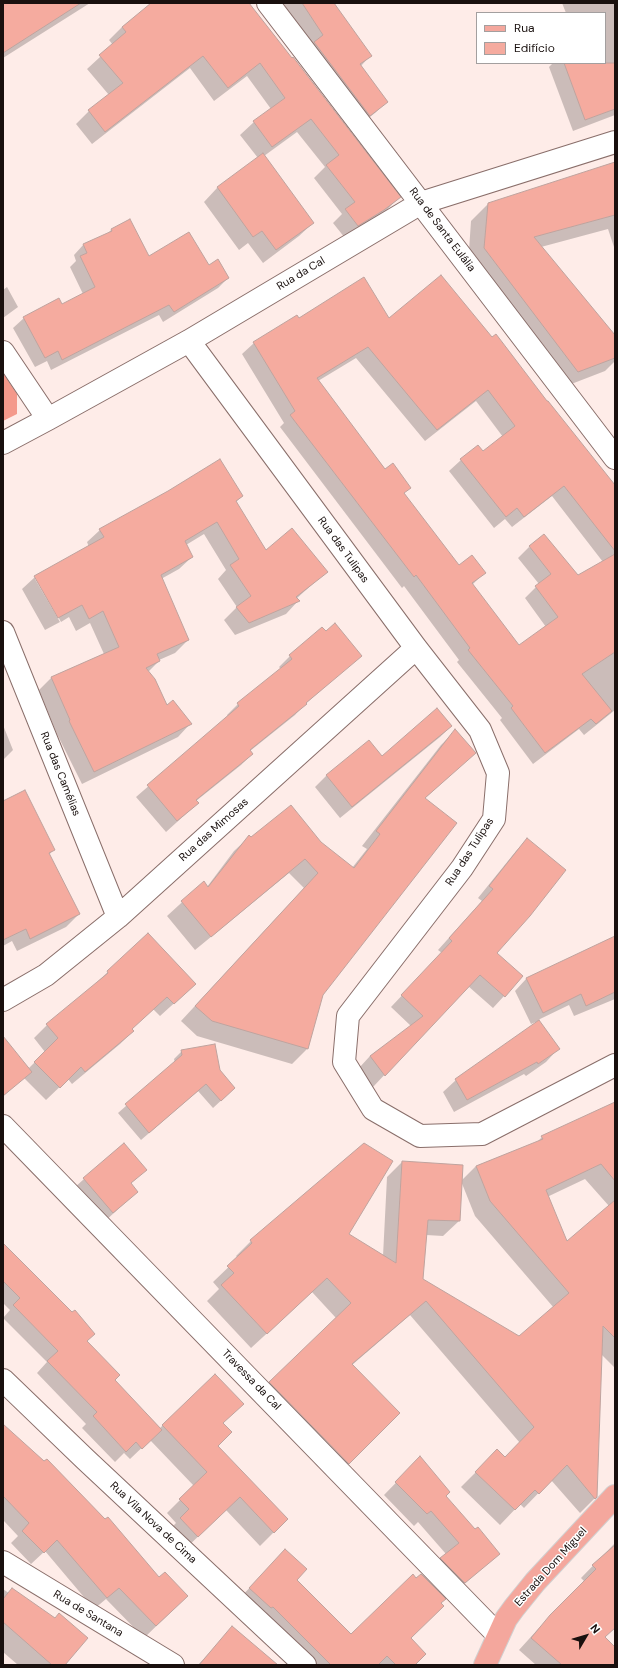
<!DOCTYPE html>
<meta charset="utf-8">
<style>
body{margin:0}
#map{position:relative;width:618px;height:1668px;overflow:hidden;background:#feece8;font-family:"DM Sans",sans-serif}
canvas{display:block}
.frame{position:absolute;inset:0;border:4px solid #19100e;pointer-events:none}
.legend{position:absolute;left:476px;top:12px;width:130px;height:52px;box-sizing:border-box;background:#fff;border:1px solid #a39f9f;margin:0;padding:5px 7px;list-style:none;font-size:12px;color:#19100e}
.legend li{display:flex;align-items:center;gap:8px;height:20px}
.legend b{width:20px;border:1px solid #a39f9f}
.north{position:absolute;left:566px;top:1616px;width:40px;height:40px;-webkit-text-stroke:3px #fff;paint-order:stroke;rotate:52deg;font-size:11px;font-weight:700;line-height:16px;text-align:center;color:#19100e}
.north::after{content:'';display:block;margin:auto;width:14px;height:18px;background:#19100e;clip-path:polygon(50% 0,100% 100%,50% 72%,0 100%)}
</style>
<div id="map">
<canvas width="618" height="1668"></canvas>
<div class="frame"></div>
<ul class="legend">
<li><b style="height:5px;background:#f4a79d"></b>Rua</li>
<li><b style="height:11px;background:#f5ab9f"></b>Edifício</li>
</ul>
<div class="north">N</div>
</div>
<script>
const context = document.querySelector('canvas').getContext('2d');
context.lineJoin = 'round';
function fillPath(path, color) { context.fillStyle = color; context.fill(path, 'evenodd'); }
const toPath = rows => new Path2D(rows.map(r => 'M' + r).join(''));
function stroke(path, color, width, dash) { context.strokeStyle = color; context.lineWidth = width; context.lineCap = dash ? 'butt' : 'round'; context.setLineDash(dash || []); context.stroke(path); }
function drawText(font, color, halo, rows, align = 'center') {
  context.font = font + ' "DM Sans",sans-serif'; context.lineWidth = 3; context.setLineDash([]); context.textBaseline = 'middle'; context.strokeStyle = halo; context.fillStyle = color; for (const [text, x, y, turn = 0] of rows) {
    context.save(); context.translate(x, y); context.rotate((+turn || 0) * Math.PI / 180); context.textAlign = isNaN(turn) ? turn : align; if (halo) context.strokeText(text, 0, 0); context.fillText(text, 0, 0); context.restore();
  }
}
const forest = toPath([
 [3,373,17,394,17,414,3,421]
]);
const shadow = toPath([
 [3,3,90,3,3,58],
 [152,3,244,3,399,197,386,211,370,223,345,238,333,223,342,214,314,178,325,167,297,132,264,156,313,223,299,236,263,263,248,243,239,250,204,202,217,188,258,158,240,135,254,122,271,109,247,76,214,101,190,68,92,144,76,124,89,111,109,95,87,69,113,45,109,40,122,27],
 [283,3,338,3,334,5,370,56,361,66,387,101,375,113,357,127,311,47],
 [562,3,615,3,615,115,573,131,549,67,553,63,605,63,605,13,566,13],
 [615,163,615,250,608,229,541,247,615,337,615,361,605,371,561,388,468,265,471,221,488,204],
 [112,229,149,258,208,266,228,278,218,288,163,322,159,315,51,370,47,361,35,367,13,328,24,318,62,305,83,294,70,267,76,261,74,255,84,244,107,234],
 [7,287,18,307,3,318,3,290],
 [299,319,389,319,547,403,615,487,615,710,584,735,579,729,533,764,500,720,502,718,457,662,459,660,404,586,402,588,280,427,284,423,242,354,254,343],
 [356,358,425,441,476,401,503,437,482,453,461,460,449,471,494,528,505,519,512,527,552,496,603,562,578,577,529,547,518,558,539,584,525,598,546,627,519,647,472,585,484,573,459,566,318,381],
 [242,496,236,502,265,551,326,572,296,599,298,601,286,614,235,635,224,620,237,607,218,579,226,570,204,534,186,545,192,557,179,569,161,579,188,640,175,653,159,660,159,661,148,672,166,707,190,724,178,737,82,784,57,734,39,690,52,677,104,654,90,623,76,631,69,617,61,622,38,579,35,579,60,622,45,630,22,589,35,577,89,547,87,542,100,530],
 [326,632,361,655,305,704,295,715,250,751,252,754,241,765,196,801,198,803,166,832,136,797,228,717,227,715,238,704,281,669,279,667,290,656],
 [3,725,13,750,3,760],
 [451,726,440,737,340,818,315,787,326,776,369,741,382,758],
 [455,731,475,753,424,799,322,994,307,1049,292,1064,197,1036,181,1021,304,888,289,873,195,950,167,916,203,883,207,887,234,851,249,837,251,839,320,843,352,868,367,849,362,846,441,745],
 [3,802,54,849,49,855,79,914,66,927,17,951,12,941,3,946],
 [527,839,495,953,504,996,493,1008,468,986,373,1087,359,1068,370,1056,411,1026,391,1007,442,953,438,950,482,901,478,898,516,851],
 [148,934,181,997,160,1016,153,1009,131,1029,133,1031,120,1044,72,1084,68,1079,46,1100,24,1078,3,1096,3,1050,29,1068,45,1052,34,1038,47,1025,94,985],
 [615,937,615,999,574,1016,569,1005,538,1020,558,1049,546,1062,526,1076,524,1074,454,1112,443,1092,456,1080,538,1021,531,1024,515,991,526,979],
 [182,1051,226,1096,213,1108,198,1091,141,1140,118,1113,175,1063,174,1059],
 [615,1103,615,1368,601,1354,596,1497,580,1513,551,1480,524,1508,520,1504,500,1525,461,1487,497,1451,505,1458,520,1443,410,1315,352,1365,399,1413,333,1478,255,1397,336,1318,312,1292,251,1348,207,1301,219,1289,213,1282,238,1258,236,1256,251,1241,348,1235,383,1256,387,1177,402,1162,459,1221,443,1236,426,1235,422,1279,519,1337,554,1308,475,1216,461,1181,476,1166,537,1142,542,1137],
 [585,1179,609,1206,566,1243,547,1197],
 [123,1144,136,1179,130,1184,137,1192,104,1222,74,1188],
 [3,1244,86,1342,114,1380,160,1428,215,1375,222,1424,217,1446,287,1519,260,1546,226,1510,184,1550,167,1532,176,1523,167,1513,194,1486,150,1440,130,1459,124,1453,115,1462,82,1428,86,1424,37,1373,47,1362,3,1318,10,1310,3,1303],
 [3,1426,175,1608,144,1638,106,1599,94,1609,45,1551,31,1564,11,1543,18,1536,3,1520],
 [420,1458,445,1496,475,1530,499,1554,452,1594,429,1571,446,1554,418,1522,414,1526,384,1495],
 [615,1543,615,1626,604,1637,615,1648,615,1665,536,1665,519,1650,538,1629,585,1582,581,1578],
 [274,1562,296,1580,351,1635,414,1665,307,1665,238,1600],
 [3,1589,17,1599,64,1665,18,1665,3,1652],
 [233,1627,276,1665,198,1665]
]);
const building = toPath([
 [3,3,81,3,3,53,3,3],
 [151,3,249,3,292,58,293,57,401,197,384,210,358,226,345,209,355,202,326,165,339,155,311,119,272,147,253,121,285,98,260,63,228,88,203,56,105,132,88,110,123,83,99,55,126,32,122,27,151,3],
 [302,3,334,3,372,56,360,64,388,102,370,116,314,42,323,35,302,3],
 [564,63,615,63,615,109,585,120,564,63],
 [263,153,314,223,276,250,262,231,253,237,217,187,263,153],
 [615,162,615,215,534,237,615,335,615,358,578,372,484,248,488,203,615,162],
 [130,219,149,256,189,232,209,265,218,259,229,278,174,312,169,305,62,360,58,351,45,358,23,317,59,298,62,304,95,287,80,256,87,253,83,244,112,231,111,229,130,219],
 [441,275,492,337,496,334,547,401,548,401,615,485,615,551,564,486,524,517,517,508,506,517,460,459,478,445,483,451,515,426,488,390,437,430,368,347,317,378,385,469,393,463,411,488,404,493,459,565,472,555,486,573,472,583,519,645,558,617,535,586,551,574,529,546,544,534,578,575,615,554,615,652,582,674,612,711,596,724,591,719,545,753,511,708,513,706,468,650,470,648,416,575,414,577,290,415,295,411,253,342,297,315,299,318,364,277,389,318,441,275],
 [220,459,243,496,236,501,266,550,292,528,328,572,296,597,300,601,249,623,236,607,251,596,230,565,239,559,217,522,185,541,193,557,161,575,189,640,157,654,160,661,146,668,155,679,167,705,173,700,192,724,94,772,69,721,70,720,51,677,119,647,103,611,89,619,82,605,58,618,34,576,104,537,99,529,168,491,220,459],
 [335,623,362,656,306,703,307,704,250,750,253,754,196,800,199,803,177,821,147,785,239,706,237,703,292,659,289,655,322,627,326,631,335,623],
 [437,708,452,726,352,807,326,775,369,740,382,756,437,708],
 [455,729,476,753,425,798,457,823,323,995,308,1049,212,1021,195,1006,318,873,305,859,211,937,181,901,204,881,208,887,249,835,251,837,291,805,321,842,354,868,380,834,376,831,455,729],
 [25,790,55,850,49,853,80,914,30,939,26,929,3,940,3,801,25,790],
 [527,838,566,870,530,916,497,953,523,976,505,997,480,975,385,1076,370,1056,423,1016,401,995,452,941,449,938,493,889,489,886,527,838],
 [148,933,196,984,174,1004,167,997,132,1029,134,1031,85,1072,81,1067,60,1088,34,1062,58,1038,46,1024,108,973,107,971,148,933],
 [615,936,615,992,586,1006,581,994,543,1013,526,978,615,936],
 [539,1020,560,1049,538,1064,537,1062,467,1100,455,1079,539,1020],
 [3,1036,32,1072,3,1096,3,1036],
 [215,1044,220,1070,235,1088,221,1101,206,1084,149,1133,125,1104,182,1055,181,1050,215,1044],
 [615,1102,615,1181,601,1164,546,1190,567,1241,615,1200,615,1338,603,1326,597,1497,595,1499,567,1465,539,1494,535,1490,515,1510,475,1472,497,1449,505,1457,534,1427,426,1301,352,1364,400,1413,349,1464,269,1382,351,1303,327,1278,267,1334,221,1285,234,1273,227,1266,252,1243,250,1240,364,1143,393,1161,349,1234,396,1263,402,1161,463,1165,460,1221,428,1220,423,1279,519,1336,569,1293,490,1201,476,1166,543,1139,541,1136,615,1102],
 [124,1143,147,1170,131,1183,138,1192,113,1213,83,1178,124,1143],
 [3,1243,72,1312,75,1310,95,1334,87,1341,120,1375,115,1380,162,1430,142,1449,136,1442,126,1452,93,1416,97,1412,47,1361,58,1351,13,1305,20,1298,3,1281,3,1243],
 [215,1374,244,1404,223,1423,232,1432,218,1446,288,1519,274,1533,240,1497,198,1537,180,1518,189,1509,179,1499,207,1472,162,1425,215,1374],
 [3,1424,44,1461,47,1459,105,1519,108,1517,159,1577,165,1572,188,1596,156,1626,119,1588,107,1598,57,1540,44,1553,22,1531,29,1523,3,1496,3,1424],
 [420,1456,450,1492,446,1496,475,1529,478,1527,500,1554,465,1583,440,1558,459,1543,431,1511,427,1514,395,1482,420,1456],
 [615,1545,615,1628,605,1637,615,1647,615,1665,562,1665,531,1638,550,1615,596,1569,592,1565,615,1545],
 [285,1549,307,1569,297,1580,351,1634,413,1574,416,1578,421,1574,446,1599,441,1603,444,1606,411,1638,426,1654,415,1665,396,1665,387,1656,378,1665,331,1665,273,1607,271,1608,249,1588,285,1549],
 [12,1588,55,1618,59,1613,88,1638,65,1665,52,1665,3,1622,3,1599,12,1588],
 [232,1626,278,1665,199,1665,232,1626]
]);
const minor = toPath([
 [268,3,615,458],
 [189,341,416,648,480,730,498,773,494,819,462,868,348,1016,344,1062,373,1109,420,1136,482,1134,615,1065],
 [3,352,48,419],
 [3,443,48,419,189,341,421,203,615,142],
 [3,632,118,917],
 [3,1000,46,975,118,917,416,648],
 [3,1126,498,1635],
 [3,1380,85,1459,305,1665],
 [3,1562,173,1665]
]);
const major = toPath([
 [485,1665,506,1619,514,1608,535,1582,615,1496]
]);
const streetNames = [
 ["Rua de Santa Eulália",442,230,53],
 ["Rua da Cal",301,274,-31],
 ["Rua das Tulipas",343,550,54],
 ["Rua das Camélias",60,774,68],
 ["Rua das Mimosas",214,830,-42],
 ["Rua das Tulipas",470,852,-57],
 ["Travessa da Cal",251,1380,46],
 ["Rua Vila Nova de Cima",153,1523,43],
 ["Estrada Dom Miguel",551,1567,-48],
 ["Rua de Santana",88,1614,31]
];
fillPath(forest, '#f4998b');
fillPath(shadow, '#0003');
fillPath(building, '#f5ab9f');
stroke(building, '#bfa39e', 1);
stroke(minor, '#896e6a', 24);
stroke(major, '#d1cfcf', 24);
stroke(minor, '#fff', 22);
stroke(major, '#f4a79d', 22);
drawText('11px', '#19100e', '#fff', streetNames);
</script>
